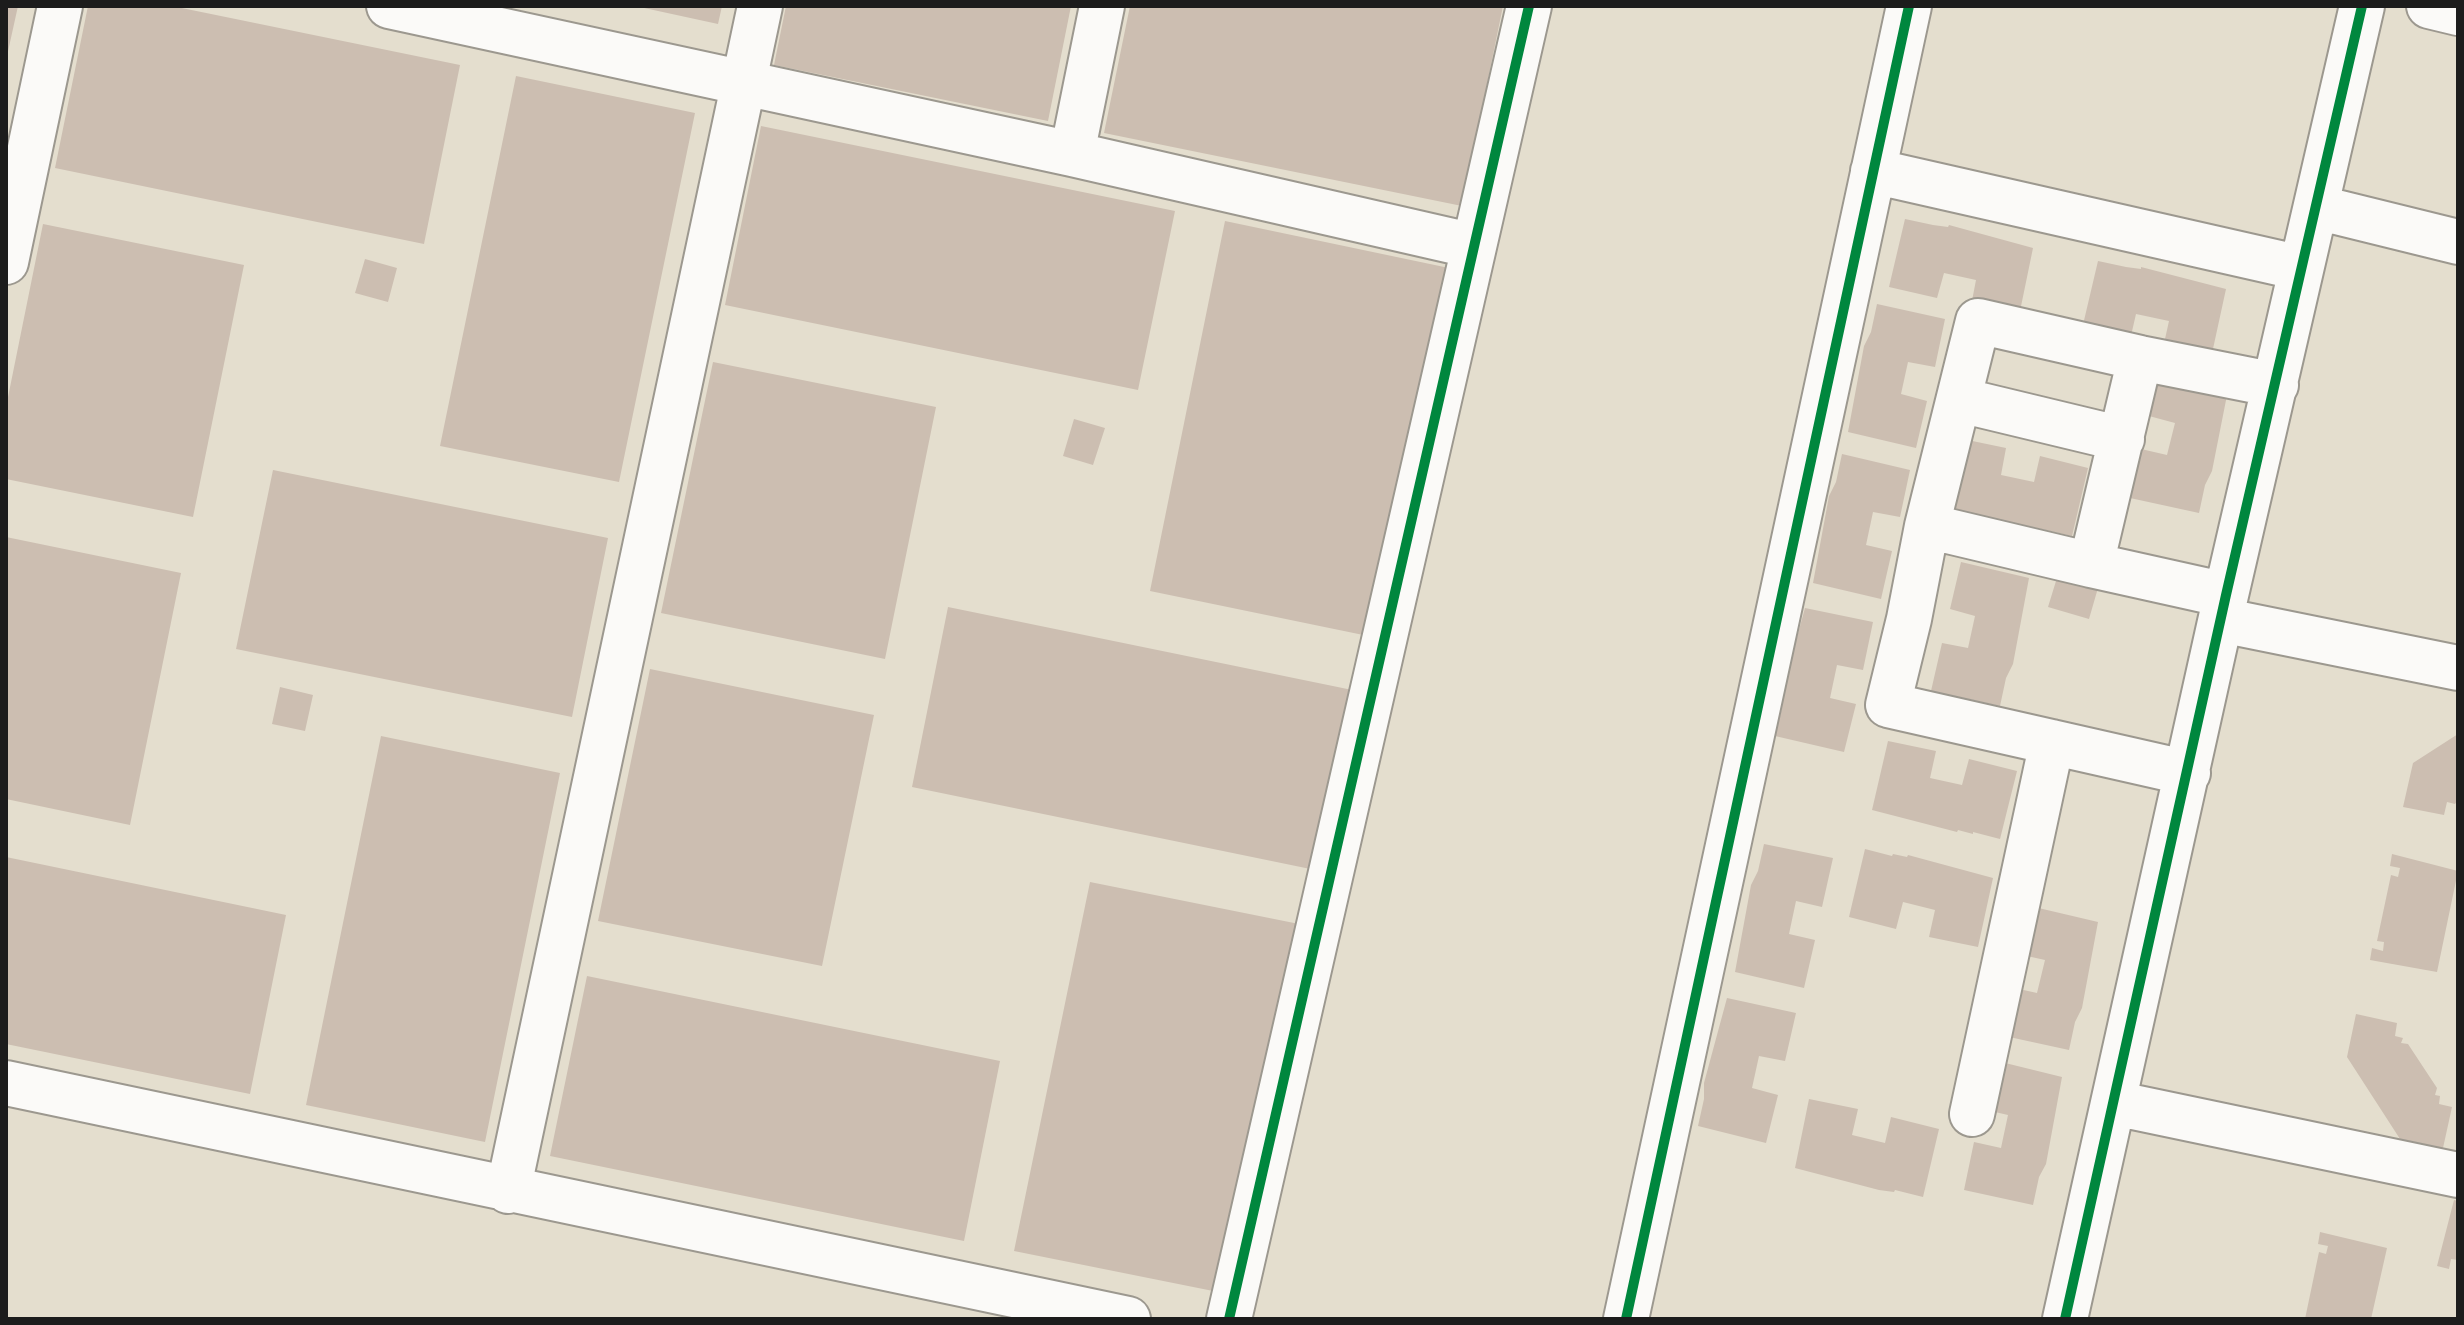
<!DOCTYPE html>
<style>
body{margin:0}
#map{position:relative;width:2464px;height:1325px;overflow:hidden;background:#e4dece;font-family:"Libre Caslon Text",serif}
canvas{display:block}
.frame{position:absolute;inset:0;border:8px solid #1c1c1c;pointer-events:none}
</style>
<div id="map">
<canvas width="2464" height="1325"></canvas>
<div class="frame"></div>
</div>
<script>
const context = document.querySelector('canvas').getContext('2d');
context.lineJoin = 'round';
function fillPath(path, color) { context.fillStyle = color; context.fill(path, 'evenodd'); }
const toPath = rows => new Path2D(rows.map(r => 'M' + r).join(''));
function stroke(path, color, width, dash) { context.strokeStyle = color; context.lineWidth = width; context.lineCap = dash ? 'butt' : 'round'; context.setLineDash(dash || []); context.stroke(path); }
const building = toPath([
 [6,6,18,6,7,56,6,56],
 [88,6,172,6,460,65,424,244,55,168],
 [635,6,722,6,718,24],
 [786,6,1071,6,1048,121,774,65],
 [1130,6,1503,6,1462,206,1104,133],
 [516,76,695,113,619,482,440,446],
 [761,126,1175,211,1138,390,725,305],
 [1905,219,1933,225,1948,227,1949,225,2033,248,2019,316,1971,306,1976,280,1944,273,1937,298,1889,287],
 [1225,221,1449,268,1373,637,1150,591],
 [43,224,244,265,193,517,6,479,6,407],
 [365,259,397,268,388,302,355,293],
 [2098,261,2126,267,2141,269,2141,267,2226,289,2211,358,2163,348,2169,321,2136,314,2130,340,2082,329],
 [1877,304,1945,319,1935,367,1908,362,1901,394,1927,401,1916,448,1848,432,1864,346,1871,332],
 [713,362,936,407,885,659,661,613],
 [2160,369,2229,385,2212,471,2205,485,2199,513,2130,498,2141,449,2167,455,2175,423,2149,416],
 [1074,419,1105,428,1093,465,1063,456],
 [1958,438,2006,448,2001,475,2034,482,2040,456,2088,468,2072,536,1944,507],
 [1842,454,1910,470,1900,517,1873,512,1866,545,1892,551,1881,599,1813,583,1829,496,1836,482],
 [273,470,608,538,572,717,236,649],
 [6,537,181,573,130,825,6,799],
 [1961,562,2029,578,2013,664,2006,678,2000,706,1931,691,1942,643,1968,648,1975,616,1950,609],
 [2060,568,2100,581,2089,619,2048,607],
 [948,607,1362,692,1325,872,912,787],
 [1805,608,1873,622,1863,670,1837,665,1830,698,1856,704,1844,752,1775,736,1782,708,1782,692],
 [650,669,874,715,822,966,598,921],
 [280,687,313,695,305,731,272,724],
 [2458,734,2458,800,2455,804,2447,802,2444,815,2403,807,2413,763],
 [381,736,560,773,485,1142,306,1105],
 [1888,741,1936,751,1930,778,1962,785,1969,759,2017,771,2000,839,1973,832,1973,834,1958,830,1957,832,1872,810],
 [1764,844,1833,858,1822,907,1796,901,1789,934,1815,940,1804,988,1735,972,1751,885,1758,871],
 [1865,849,1892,856,1893,854,1907,857,1908,855,1993,878,1978,947,1929,937,1935,910,1903,902,1896,929,1849,917],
 [2392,854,2458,871,2437,972,2370,960,2372,948,2383,951,2384,942,2377,941,2391,875,2398,877,2400,868,2390,866],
 [6,857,286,915,250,1094,6,1044],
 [1090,882,1314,927,1238,1296,1014,1251],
 [2030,906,2098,922,2082,1008,2075,1022,2069,1050,2000,1035,2010,987,2037,993,2045,960,2018,954],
 [587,976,1000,1061,964,1241,550,1156],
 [1727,998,1796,1013,1785,1061,1759,1056,1752,1088,1778,1095,1766,1143,1698,1126,1704,1099,1704,1083],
 [2356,1014,2397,1023,2395,1036,2403,1038,2401,1043,2408,1044,2437,1088,2435,1095,2440,1096,2439,1104,2452,1107,2443,1148,2400,1139,2347,1057],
 [1993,1060,2062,1077,2046,1164,2039,1177,2033,1205,1964,1190,1974,1142,2001,1148,2008,1115,1982,1109],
 [1809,1099,1858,1109,1852,1135,1885,1143,1891,1117,1939,1129,1923,1197,1895,1190,1894,1192,1879,1190,1795,1168],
 [2454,1200,2458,1201,2458,1260,2451,1259,2449,1269,2437,1266],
 [2320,1232,2387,1248,2371,1319,2305,1319,2319,1252,2326,1254,2328,1246,2318,1244]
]);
const minor = toPath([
 [389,6,1072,154,1474,246],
 [1072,154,1102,6],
 [1873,171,2301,268],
 [2316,207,2458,242],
 [6,262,60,6],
 [2140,358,2276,385],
 [1960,400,2122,439],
 [1927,526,2091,565,2140,358,1978,321,1927,526,1909,619,1888,705,2188,773],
 [2091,565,2226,595],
 [2221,620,2458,668],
 [6,1083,1128,1319],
 [2114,1103,2458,1175],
 [1972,1114,2052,742],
 [508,1191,760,6],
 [1229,1319,1529,6],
 [1626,1319,1909,6],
 [2065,1319,2226,595,2362,6]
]);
const highway = toPath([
 [2429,6,2458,13]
]);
const cycleway = toPath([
 [1229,1319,1529,6],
 [1626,1319,1909,6],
 [2065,1319,2226,595,2362,6]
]);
fillPath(building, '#ccbeb1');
stroke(minor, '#9c988f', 48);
stroke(highway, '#9c988f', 48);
stroke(minor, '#fbfaf8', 44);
stroke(highway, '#fbfaf8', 44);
stroke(cycleway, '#00873e', 10);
</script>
